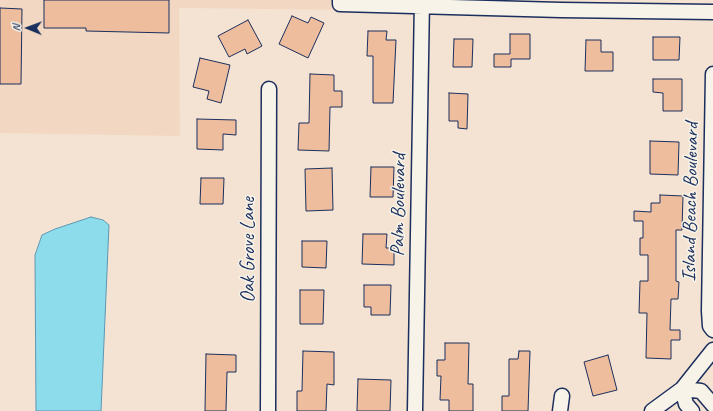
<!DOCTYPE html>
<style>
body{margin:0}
#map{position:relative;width:713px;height:411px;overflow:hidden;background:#f4e3d2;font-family:Caveat,sans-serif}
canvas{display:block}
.north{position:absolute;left:8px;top:8px;width:40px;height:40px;-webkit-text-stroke:3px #f7f3e8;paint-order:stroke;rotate:271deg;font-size:11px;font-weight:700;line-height:16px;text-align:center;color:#1b2f5e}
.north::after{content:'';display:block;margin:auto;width:14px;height:18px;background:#1b2f5e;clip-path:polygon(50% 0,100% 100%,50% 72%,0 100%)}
</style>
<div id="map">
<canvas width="713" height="411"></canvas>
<div class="north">N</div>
</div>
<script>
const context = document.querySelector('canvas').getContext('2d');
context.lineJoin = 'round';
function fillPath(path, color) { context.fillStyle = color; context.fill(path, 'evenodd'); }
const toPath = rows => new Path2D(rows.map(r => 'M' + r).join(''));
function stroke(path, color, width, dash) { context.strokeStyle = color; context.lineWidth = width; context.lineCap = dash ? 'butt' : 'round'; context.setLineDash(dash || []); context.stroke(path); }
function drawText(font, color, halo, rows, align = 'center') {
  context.font = font + ' Caveat,sans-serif'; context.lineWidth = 3; context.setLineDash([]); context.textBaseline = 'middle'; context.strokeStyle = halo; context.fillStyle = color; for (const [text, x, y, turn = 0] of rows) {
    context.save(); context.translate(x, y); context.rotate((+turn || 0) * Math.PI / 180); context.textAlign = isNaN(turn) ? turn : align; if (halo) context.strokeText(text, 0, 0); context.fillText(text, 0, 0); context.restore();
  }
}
const built = toPath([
 [0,0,352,0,352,10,179,8,180,136,0,133]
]);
const water = toPath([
 [91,217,103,220,109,225,101,411,36,411,35,255,42,235,55,229,91,217]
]);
const building = toPath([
 [44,0,169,0,169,33,86,31,86,28,44,28,44,0],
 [0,8,22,9,21,84,0,84,0,8],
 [292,16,308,23,311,17,324,23,308,58,279,44,292,16],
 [248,20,262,46,247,54,245,49,229,57,218,36,248,20],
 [368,31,387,31,386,40,396,40,393,103,373,103,373,56,367,56,368,31],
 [510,34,530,34,530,59,511,59,511,67,494,67,494,54,510,54,510,34],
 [653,37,680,37,679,60,653,60,653,37],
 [454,39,473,39,472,67,453,67,454,39],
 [586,40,601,40,601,52,613,52,613,71,585,71,586,40],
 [200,58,230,65,221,103,207,99,209,91,193,87,200,58],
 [310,74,334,75,334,91,342,91,342,107,330,107,329,151,298,150,299,123,309,123,310,74],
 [653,79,682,79,682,111,663,111,663,93,653,92,653,79],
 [449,93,468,94,467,129,458,128,458,121,449,121,449,93],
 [197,119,236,120,236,135,223,134,223,150,197,149,197,119],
 [650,141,679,142,678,175,650,174,650,141],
 [371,167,394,167,393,197,370,197,371,167],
 [332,168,333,210,306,211,305,169,332,168],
 [201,178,224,178,223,204,200,204,201,178],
 [660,195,683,196,682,230,676,230,676,281,679,282,678,299,671,299,670,330,680,330,680,340,671,340,671,359,646,358,647,313,639,313,640,281,648,281,648,255,640,255,640,238,643,238,643,221,634,221,634,211,651,212,651,203,660,203,660,195],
 [363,234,387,234,386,248,394,248,394,265,362,264,363,234],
 [302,241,327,241,326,268,302,267,302,241],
 [364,285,391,285,390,315,371,315,371,307,364,307,364,285],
 [300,290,324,290,323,324,300,324,300,290],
 [445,343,469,343,468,384,473,384,473,411,449,411,449,400,440,400,441,376,437,376,437,360,445,360,445,343],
 [303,351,334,352,334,385,327,384,326,411,297,411,297,391,302,391,303,351],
 [519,351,530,351,528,411,502,411,502,396,509,396,509,359,518,359,519,351],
 [206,354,236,355,236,372,227,372,226,411,205,411,206,354],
 [608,355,617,390,593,396,584,362,608,355],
 [358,379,391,380,390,411,357,411,358,379]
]);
const minor = toPath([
 [340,0,340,4,561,10,713,12],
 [713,74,709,311,710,326,713,330],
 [268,411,269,89],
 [415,411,422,0],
 [560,411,562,396],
 [652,411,682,389,713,350],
 [692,411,686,404,682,389,701,391,713,405]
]);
const streetNames = [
 ["Island Beach Boulevard",691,202,-89],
 ["Palm Boulevard",399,205,-89],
 ["Oak Grove Lane",249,250,-90]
];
fillPath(built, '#f2d8c2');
fillPath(water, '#8ddceb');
stroke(water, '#5f97b3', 1);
fillPath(building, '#edbd9d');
stroke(building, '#1b2f5e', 1);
stroke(minor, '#1b2f5e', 17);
stroke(minor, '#f7f3e8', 14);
drawText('20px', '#1b2f5e', '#f7f3e8', streetNames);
</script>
